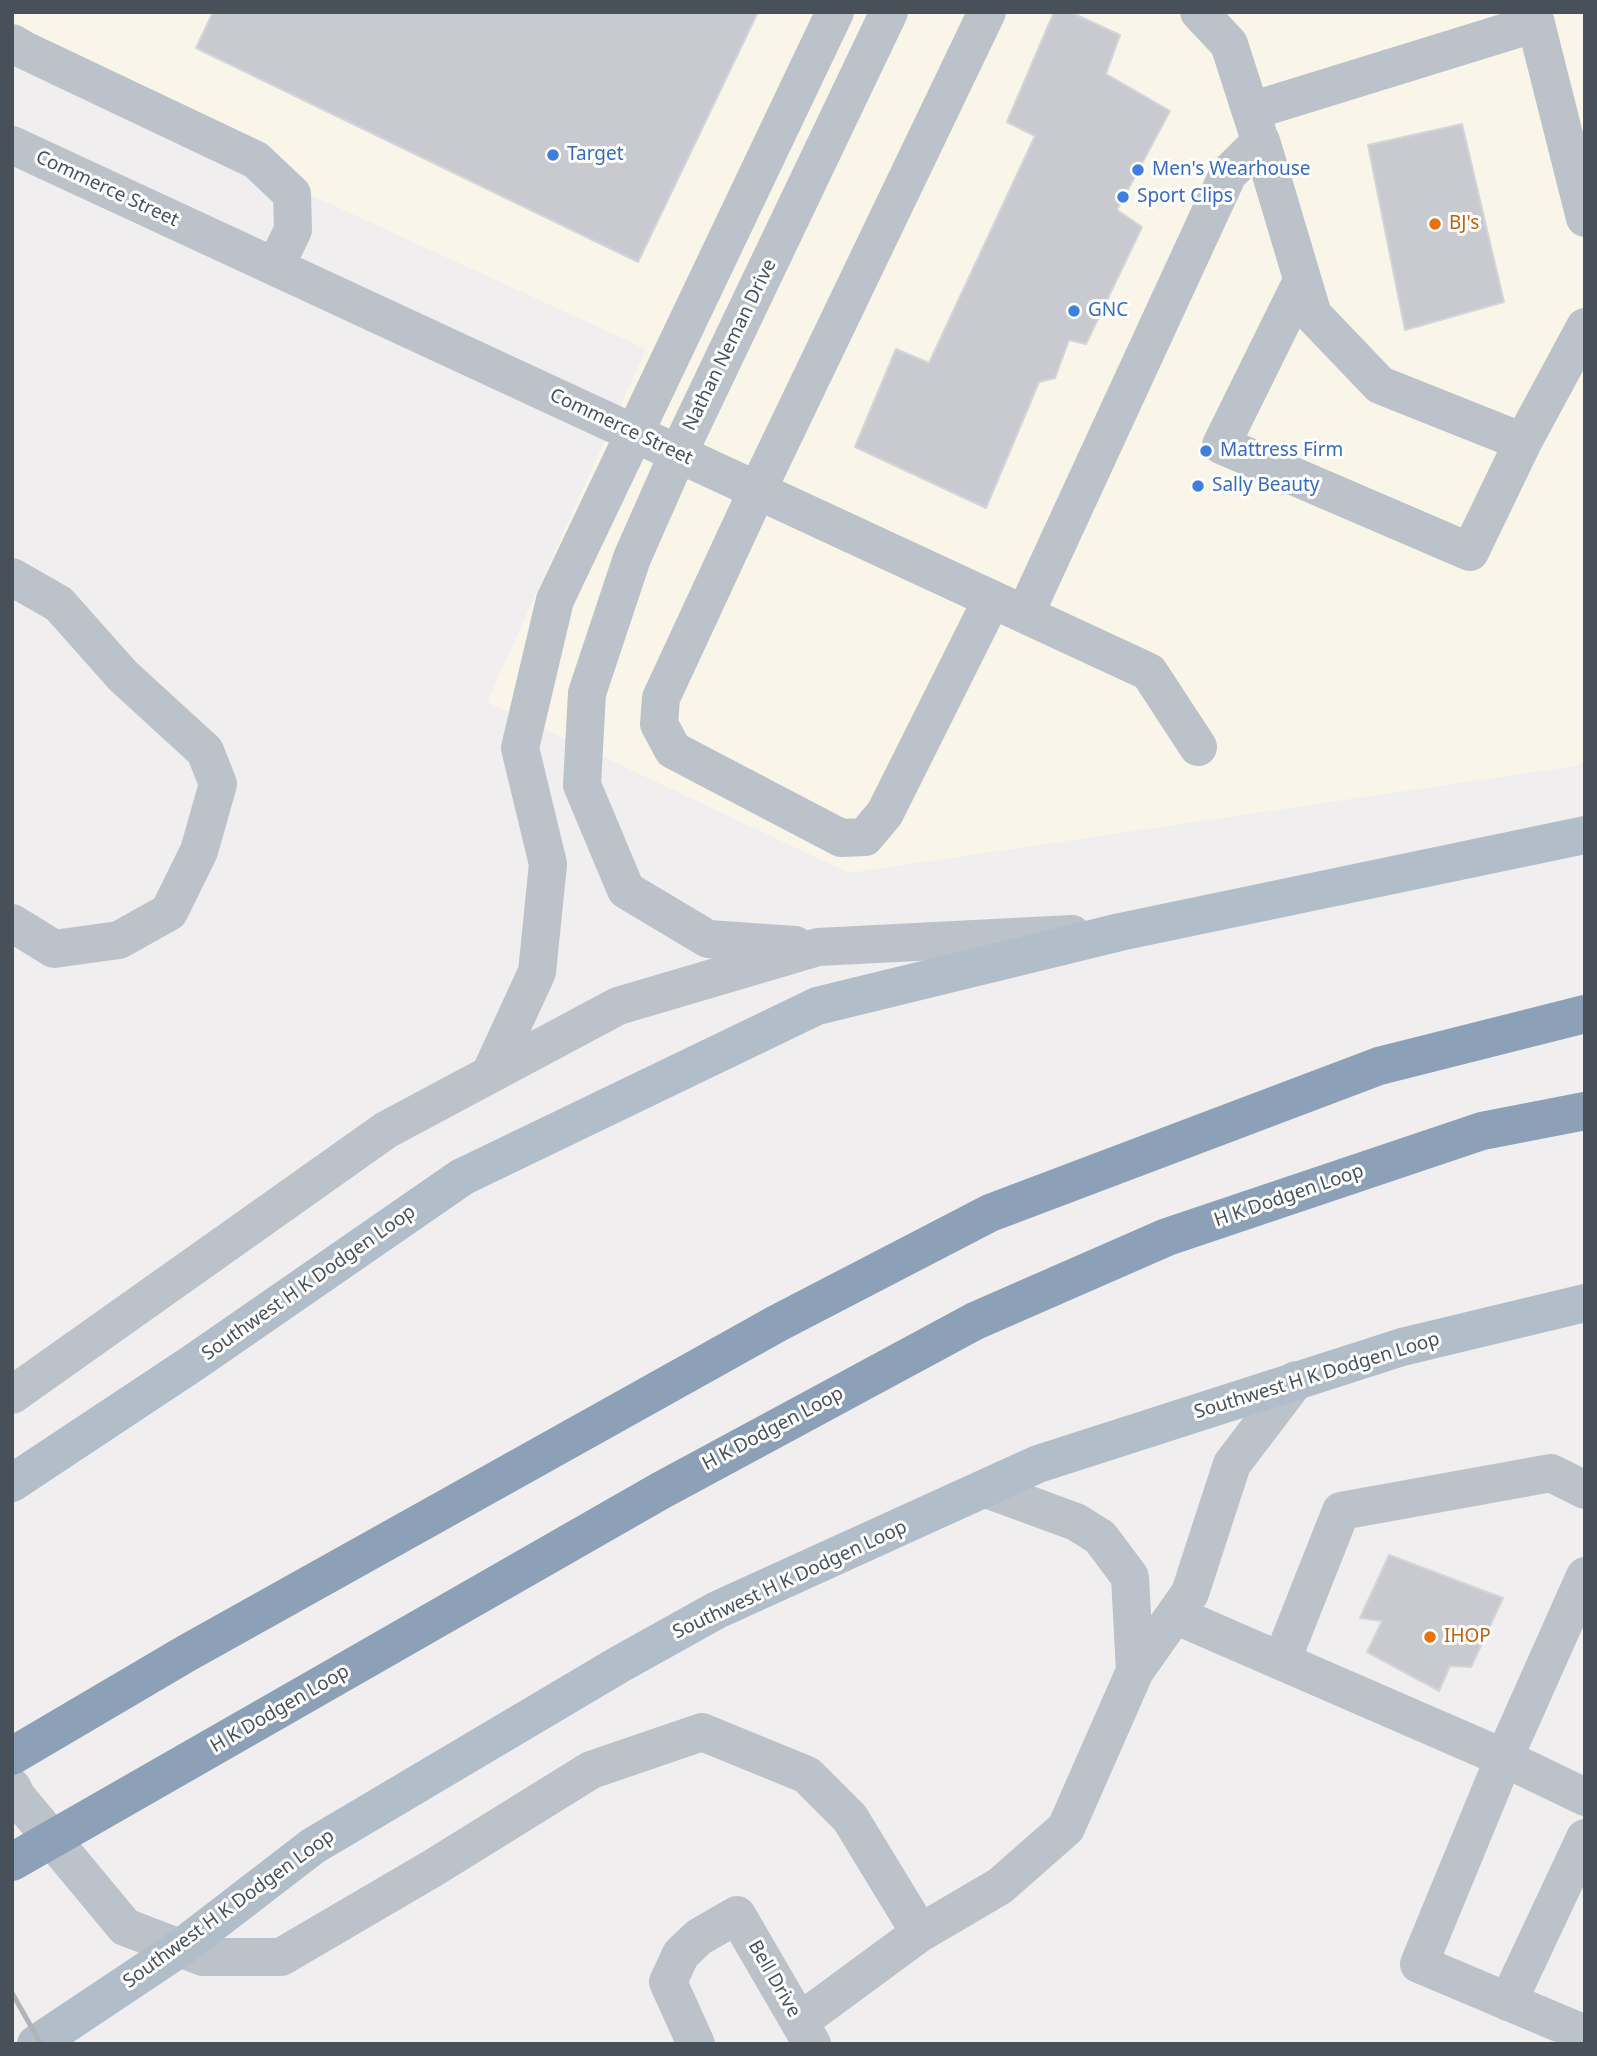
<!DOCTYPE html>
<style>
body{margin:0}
#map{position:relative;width:1597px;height:2056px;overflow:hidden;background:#f0eeee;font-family:"Noto Sans",sans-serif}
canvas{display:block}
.frame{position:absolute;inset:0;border:14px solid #485159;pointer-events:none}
</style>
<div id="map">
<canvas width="1597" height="2056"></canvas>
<div class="frame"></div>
</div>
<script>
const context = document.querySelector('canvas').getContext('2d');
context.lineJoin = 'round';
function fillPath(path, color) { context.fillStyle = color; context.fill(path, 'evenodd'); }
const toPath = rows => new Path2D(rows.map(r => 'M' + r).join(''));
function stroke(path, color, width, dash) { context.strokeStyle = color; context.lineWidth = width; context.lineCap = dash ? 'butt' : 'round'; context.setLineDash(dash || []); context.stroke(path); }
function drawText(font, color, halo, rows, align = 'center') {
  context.font = font + ' "Noto Sans",sans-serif'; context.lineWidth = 6; context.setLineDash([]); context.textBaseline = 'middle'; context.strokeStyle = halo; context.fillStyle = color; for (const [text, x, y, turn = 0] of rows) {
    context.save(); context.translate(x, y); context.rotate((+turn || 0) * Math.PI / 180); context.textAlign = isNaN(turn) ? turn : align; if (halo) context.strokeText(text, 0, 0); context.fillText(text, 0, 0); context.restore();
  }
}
const commercial = toPath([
 [12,12,1585,12,1585,762,1575,766,849,873,487,702,646,349,12,58]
]);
const building = toPath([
 [213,12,758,12,638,262,196,48,213,12],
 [1054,12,1070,12,1120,35,1106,74,1170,111,1117,210,1142,227,1086,344,1069,340,1055,378,1039,382,986,508,855,447,896,349,929,363,1035,136,1007,122,1054,12],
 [1462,124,1504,302,1405,330,1368,145,1462,124],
 [1389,1555,1503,1598,1471,1667,1450,1666,1439,1691,1367,1652,1382,1621,1360,1618,1389,1555]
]);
const minor = toPath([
 [987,12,757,491,661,698,659,724,673,750,841,838,865,837,885,813,992,599],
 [1199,12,1229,44,1258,134],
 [1533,12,1585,218],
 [12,43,24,50,256,160,292,194,293,230,275,267],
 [1251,111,1536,23],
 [12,145,1149,672,1198,747],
 [1302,281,1221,445,1470,552,1523,442],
 [12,577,59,604,123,676,205,751,218,784,199,851,169,912,119,940,54,949,12,923],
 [1025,614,1228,174,1261,141,1313,315,1380,385,1523,442,1585,327],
 [795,945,708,939,626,890,582,785,587,693,632,558,678,454,889,12],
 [490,1074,537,972,548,864,520,748,555,600,835,12],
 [12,1395,386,1130,618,1006,818,947,1072,934],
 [986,1489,1076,1522,1100,1537,1130,1577,1135,1671],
 [1585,1576,1504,1758,1419,1964,1585,2034],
 [1175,1615,1504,1758,1585,1797],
 [1282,1660,1341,1511,1551,1473,1585,1490],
 [12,1787,17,1797,125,1927,203,1957,281,1957,433,1868,591,1770,702,1732,807,1775,850,1818,920,1933],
 [1508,2002,1585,1838],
 [799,2022,920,1933,1000,1886,1066,1828,1135,1671,1190,1593,1232,1464,1296,1380],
 [696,2044,668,1982,681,1954,699,1937,737,1915,812,2044]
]);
const major = toPath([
 [12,1483,193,1363,462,1177,817,1006,1120,932,1585,835],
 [36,2044,183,1946,313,1846,620,1664,717,1610,1038,1464,1402,1347,1585,1303]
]);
const highway = toPath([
 [12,1756,187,1653,778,1323,990,1213,1379,1066,1585,1014],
 [12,1862,660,1491,975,1321,1167,1237,1482,1131,1585,1111]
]);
const rail = toPath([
 [12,1993,41,2044]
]);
const markers = [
 [553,155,7,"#3f7fe0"],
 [1138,170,7,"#3f7fe0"],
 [1123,197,7,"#3f7fe0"],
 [1435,224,7,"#e8710a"],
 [1074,311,7,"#3f7fe0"],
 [1206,451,7,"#3f7fe0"],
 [1198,486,7,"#3f7fe0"],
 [1430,1637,7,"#e8710a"]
];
const shopNames = [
 ["Target",567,155],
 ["Men's Wearhouse",1152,170],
 ["Sport Clips",1137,197],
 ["GNC",1088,311],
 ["Mattress Firm",1220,451],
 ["Sally Beauty",1212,486]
];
const streetNames = [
 ["Commerce Street",107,189,25],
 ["Nathan Neman Drive",730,345,-64],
 ["Commerce Street",621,427,25],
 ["H K Dodgen Loop",1289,1196,-19],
 ["Southwest H K Dodgen Loop",309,1283,-35],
 ["Southwest H K Dodgen Loop",1317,1376,-17],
 ["H K Dodgen Loop",773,1429,-28],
 ["Southwest H K Dodgen Loop",790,1580,-25],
 ["H K Dodgen Loop",280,1709,-30],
 ["Southwest H K Dodgen Loop",229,1909,-36],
 ["Bell Drive",774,1979,60]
];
const foodNames = [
 ["BJ's",1449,224],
 ["IHOP",1444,1637]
];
fillPath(commercial, '#f9f5e9');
fillPath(building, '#c9cad0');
stroke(building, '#d3d5d9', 2);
stroke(minor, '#bbc2c9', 38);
stroke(major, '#b1beca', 38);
stroke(highway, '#8ca1b7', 38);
stroke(rail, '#b1b4b7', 5);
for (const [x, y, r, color] of markers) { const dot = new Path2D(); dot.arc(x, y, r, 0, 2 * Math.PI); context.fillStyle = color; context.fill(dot); stroke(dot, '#fff', 2.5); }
drawText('19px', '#366cbe', '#fff', shopNames, 'left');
drawText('19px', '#485159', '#fff', streetNames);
drawText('19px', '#c56008', '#fff', foodNames, 'left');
</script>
